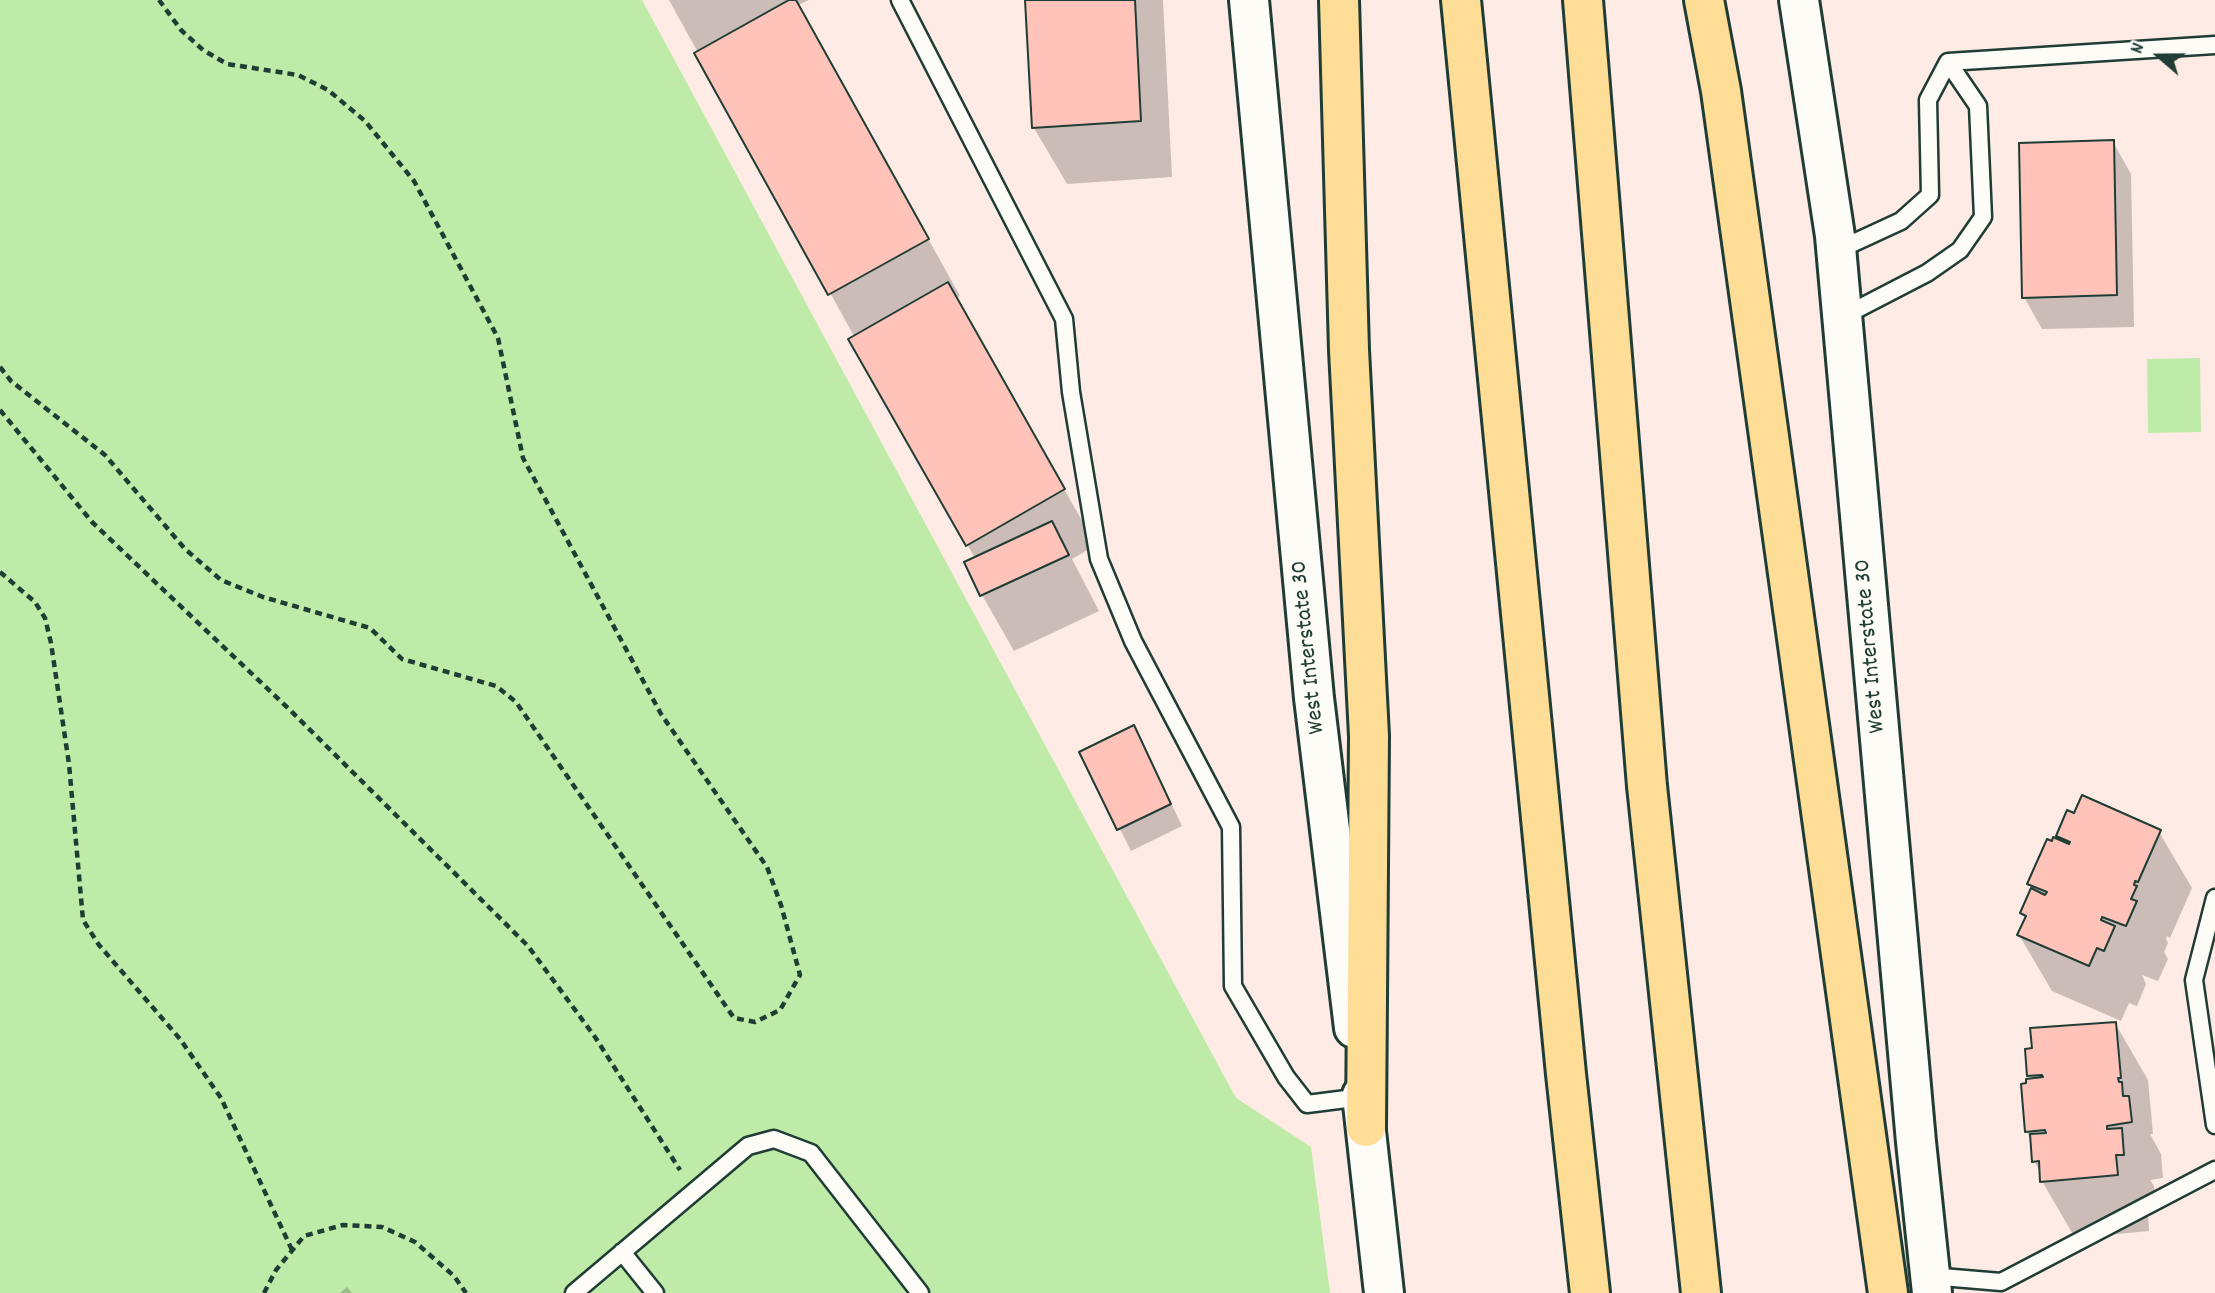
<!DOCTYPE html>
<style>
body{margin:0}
#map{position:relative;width:2215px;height:1293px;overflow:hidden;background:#feebe5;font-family:Dekko,sans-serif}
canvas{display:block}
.north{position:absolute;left:2124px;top:21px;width:70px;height:70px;-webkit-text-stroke:5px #fdfcf7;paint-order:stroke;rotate:290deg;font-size:19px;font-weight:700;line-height:28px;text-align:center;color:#1f3d34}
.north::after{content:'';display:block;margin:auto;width:24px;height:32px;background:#1f3d34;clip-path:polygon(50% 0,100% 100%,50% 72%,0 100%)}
</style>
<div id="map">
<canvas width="2215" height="1293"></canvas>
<div class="north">N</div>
</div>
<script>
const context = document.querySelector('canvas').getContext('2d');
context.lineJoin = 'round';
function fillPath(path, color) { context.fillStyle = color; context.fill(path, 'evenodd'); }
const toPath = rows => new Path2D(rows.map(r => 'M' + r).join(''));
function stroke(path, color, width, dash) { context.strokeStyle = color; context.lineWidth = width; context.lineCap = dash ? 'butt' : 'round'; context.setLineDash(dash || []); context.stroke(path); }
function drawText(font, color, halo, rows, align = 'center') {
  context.font = font + ' Dekko,sans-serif'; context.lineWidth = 5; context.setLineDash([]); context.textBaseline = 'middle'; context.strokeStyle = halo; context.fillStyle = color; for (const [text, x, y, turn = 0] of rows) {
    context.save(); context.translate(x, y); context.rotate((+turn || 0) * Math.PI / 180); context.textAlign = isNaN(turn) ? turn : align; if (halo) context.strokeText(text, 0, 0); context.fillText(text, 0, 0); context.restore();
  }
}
const green = toPath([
 [0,0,642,0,1236,1098,1311,1147,1330,1293,0,1293],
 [2200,358,2201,432,2148,433,2147,359]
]);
const shadow = toPath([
 [669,0,809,0,798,5,960,296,955,298,1096,545,1072,559,1099,611,1014,651,982,595,975,558,851,340,855,338],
 [1027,0,1163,0,1172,177,1067,184,1034,128],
 [2113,142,2131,174,2134,327,2042,329,2024,297],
 [1145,749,1182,826,1131,851,1082,753],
 [2159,832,2192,888,2170,938,2167,936,2166,939,2168,943,2164,952,2168,959,2158,981,2142,975,2146,984,2137,1006,2129,1003,2121,1021,2052,991,2019,935,2026,921,2022,913,2032,889,2029,883,2063,843,2058,835],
 [2115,1023,2148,1080,2153,1134,2150,1134,2161,1154,2163,1178,2150,1180,2154,1186,2156,1210,2148,1211,2149,1231,2075,1238,2042,1181,2042,1175,2034,1161,2032,1141,2026,1131,2028,1084,2031,1080,2029,1075],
 [347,1287,352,1293,340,1293]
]);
const building = toPath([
 [789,0,796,0,929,239,828,295,694,53,789,0],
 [1025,0,1135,0,1141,121,1032,128,1025,0],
 [2114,140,2117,295,2022,298,2019,143,2114,140],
 [948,282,1065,489,966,546,848,339,948,282],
 [1052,521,1069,555,980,596,964,562,1052,521],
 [1134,725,1171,804,1117,830,1079,752,1134,725],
 [2082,795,2161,830,2138,882,2135,881,2134,885,2137,886,2131,899,2137,901,2126,926,2102,917,2101,920,2115,926,2104,951,2097,948,2089,966,2017,935,2026,916,2020,913,2031,888,2045,895,2047,892,2027,884,2047,839,2052,841,2053,837,2069,844,2070,842,2056,836,2067,810,2074,813,2082,795],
 [2116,1022,2121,1078,2118,1078,2119,1082,2122,1082,2123,1096,2129,1096,2132,1122,2107,1126,2107,1129,2122,1128,2124,1155,2116,1155,2118,1175,2040,1182,2039,1161,2032,1162,2030,1134,2046,1133,2045,1130,2025,1132,2021,1084,2026,1083,2026,1079,2043,1077,2042,1075,2027,1076,2025,1049,2032,1048,2030,1028,2116,1022]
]);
const path = toPath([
 [0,367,11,381,105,455,185,549,221,580,263,597,370,628,402,659,496,686,516,702,734,1018,755,1022,780,1010,800,975,781,905,767,867,661,714,523,458,498,338,414,181,365,121,328,90,298,75,227,64,203,50,181,30,159,0],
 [0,410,92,522,291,711,528,946,595,1037,680,1170],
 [0,572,35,602,45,618,51,643,69,764,83,920,99,945,180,1039,221,1098,292,1250],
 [264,1293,276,1270,304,1236,343,1225,382,1227,415,1242,454,1276,466,1293]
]);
const lane = toPath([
 [900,0,1064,319,1071,392,1099,559,1133,641,1231,827,1233,986,1286,1077,1307,1104,1362,1097],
 [1948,62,2215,45],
 [1836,251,1901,221,1930,195,1928,100,1948,62],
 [1842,317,1927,273,1960,250,1983,217,1978,106,1948,62],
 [2215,898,2194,980,2215,1125],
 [622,1252,655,1293],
 [1930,1276,2001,1282,2215,1170],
 [574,1293,748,1146,774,1139,811,1153,920,1293]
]);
const secondary = toPath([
 [1249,0,1314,698,1354,1028],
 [1799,0,1835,236,1916,1142,1932,1293],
 [1362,1095,1384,1293]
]);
const highway = toPath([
 [1339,0,1349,350,1369,736,1366,1127],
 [1461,0,1566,1074,1590,1293],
 [1583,0,1647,786,1701,1293],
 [1704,0,1721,91,1888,1293]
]);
const streetNames = [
 ["West Interstate 30",1872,646,-95],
 ["West Interstate 30",1310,647,-96]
];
fillPath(green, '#beeba8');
fillPath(shadow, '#0003');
fillPath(building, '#ffc3ba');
stroke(building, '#1f3d34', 2);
stroke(lane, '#1f3d34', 21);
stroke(secondary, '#1f3d34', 44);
stroke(highway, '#1f3d34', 44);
stroke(path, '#1f3d34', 4.5, [7, 5]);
stroke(lane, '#fdfcf7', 16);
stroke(secondary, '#fdfcf7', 38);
stroke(highway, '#fedd96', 38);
drawText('24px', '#1f3d34', '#fdfcf7', streetNames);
</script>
